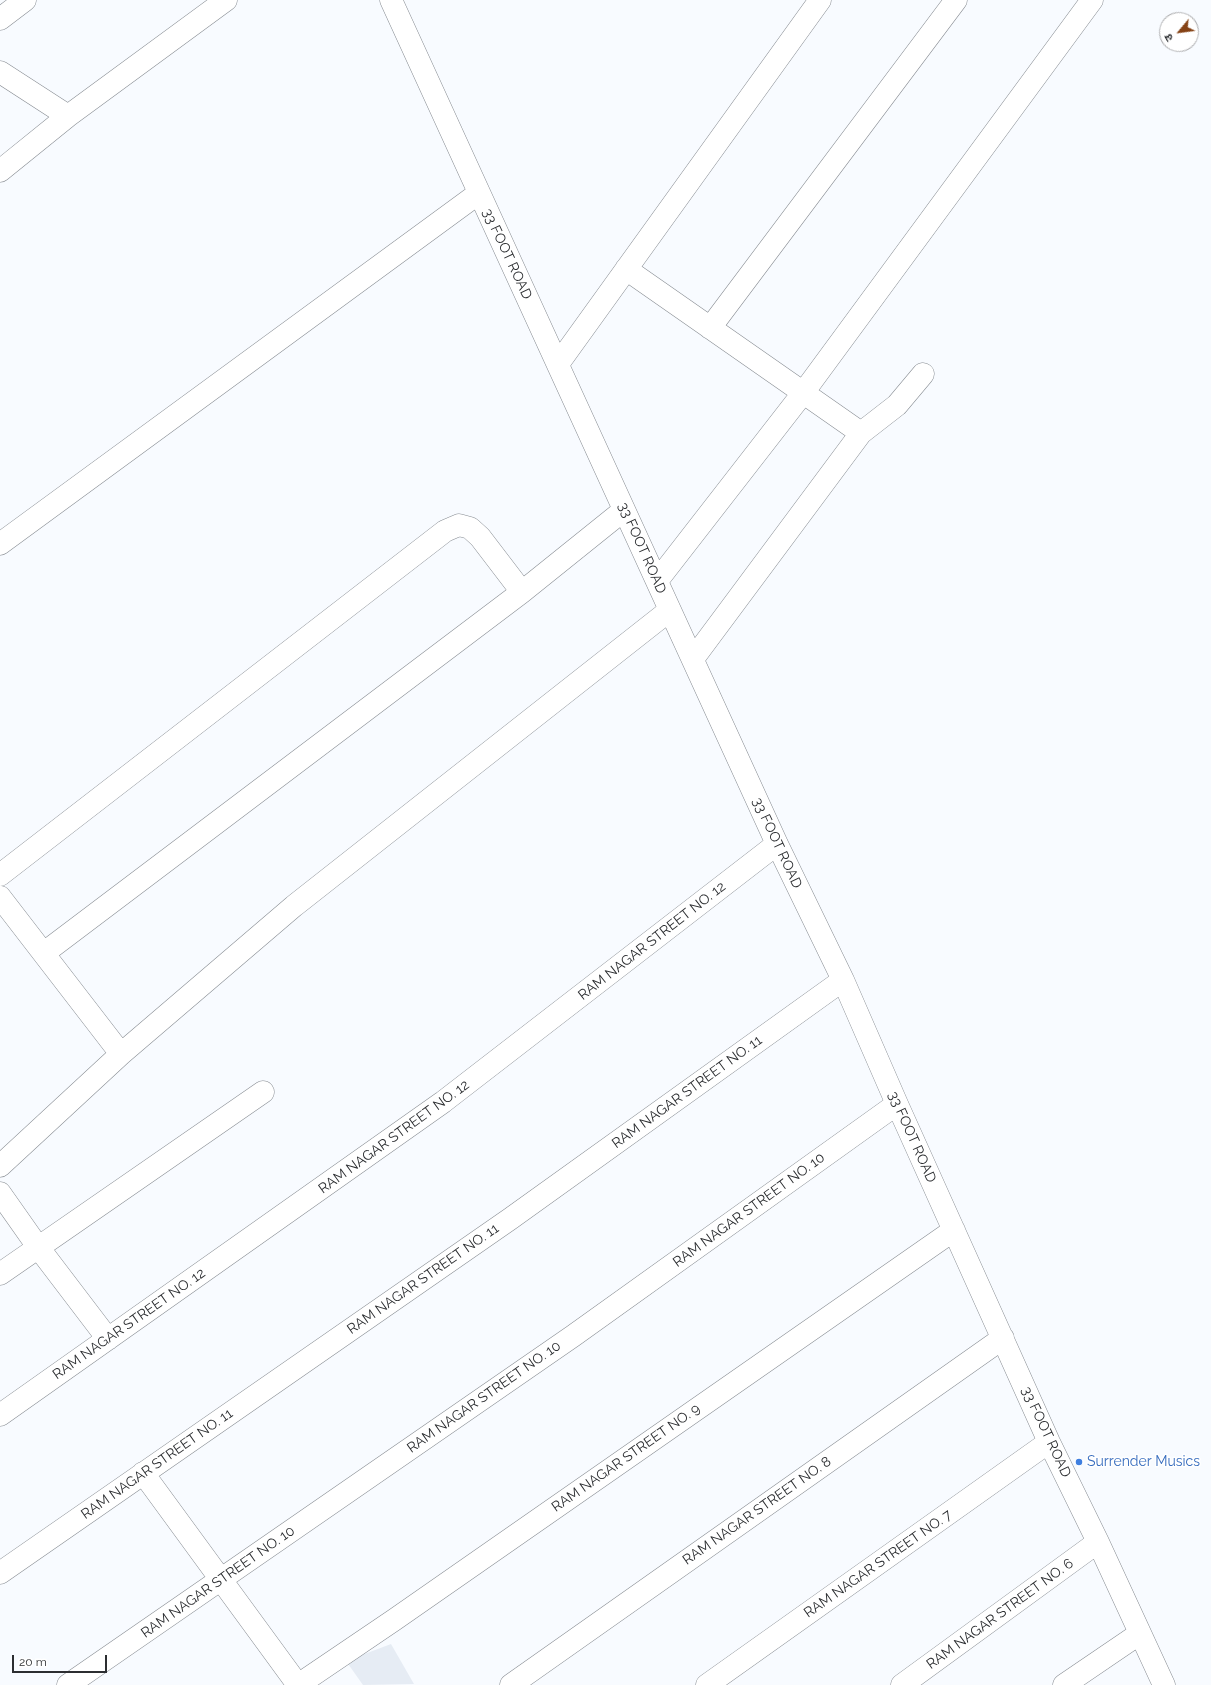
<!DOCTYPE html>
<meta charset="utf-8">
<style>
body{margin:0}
#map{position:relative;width:1211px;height:1685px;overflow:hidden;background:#f8fbff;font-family:Raleway,"Noto Sans Devanagari",sans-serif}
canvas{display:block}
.north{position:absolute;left:1159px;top:12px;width:40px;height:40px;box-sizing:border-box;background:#fff;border:1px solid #ababad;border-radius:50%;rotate:241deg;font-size:11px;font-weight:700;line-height:16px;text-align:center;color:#2c2e31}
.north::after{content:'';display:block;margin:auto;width:14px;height:18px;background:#854215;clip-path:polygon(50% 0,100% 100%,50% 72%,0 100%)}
.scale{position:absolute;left:12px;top:1655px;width:95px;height:18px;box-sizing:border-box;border:2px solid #2c2e31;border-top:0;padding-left:5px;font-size:12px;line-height:14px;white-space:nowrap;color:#2c2e31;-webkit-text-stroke:3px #fff;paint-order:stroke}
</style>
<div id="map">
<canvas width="1211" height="1685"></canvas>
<div class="north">उ</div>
<div class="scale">20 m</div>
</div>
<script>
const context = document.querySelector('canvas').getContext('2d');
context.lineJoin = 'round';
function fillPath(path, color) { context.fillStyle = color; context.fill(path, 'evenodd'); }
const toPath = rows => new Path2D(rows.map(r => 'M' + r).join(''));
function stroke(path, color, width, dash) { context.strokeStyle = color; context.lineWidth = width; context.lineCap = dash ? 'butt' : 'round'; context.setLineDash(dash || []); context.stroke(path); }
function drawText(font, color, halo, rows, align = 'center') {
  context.font = font + ' Raleway,sans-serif'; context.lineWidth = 3; context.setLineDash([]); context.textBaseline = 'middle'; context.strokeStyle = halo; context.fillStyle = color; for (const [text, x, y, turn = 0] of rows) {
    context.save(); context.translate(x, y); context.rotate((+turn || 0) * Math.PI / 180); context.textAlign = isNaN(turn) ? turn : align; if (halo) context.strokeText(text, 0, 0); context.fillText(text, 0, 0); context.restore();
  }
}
const built = toPath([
 [391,1644,414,1684,363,1685,346,1661]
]);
const minor = toPath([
 [391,0,777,844,843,980,897,1104,1049,1442,1098,1542,1164,1685],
 [0,19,25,0],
 [0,72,68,116],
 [0,171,68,116,226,0],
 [626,269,861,433],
 [710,328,956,0],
 [558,364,820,0],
 [0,544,479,193],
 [657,581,803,393,1092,0],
 [693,659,861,433,897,405,923,374],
 [0,875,445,531,459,525,470,528,480,537,522,592],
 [0,897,121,1054],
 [44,953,522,592,624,510],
 [0,1166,121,1054,294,906,670,610],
 [0,1193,38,1247,108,1339],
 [0,1274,263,1092],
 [0,1415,443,1102,777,844],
 [143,1473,298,1685],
 [0,1573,510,1219,843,980],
 [68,1685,573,1336,897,1104],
 [298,1685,394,1620,954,1230],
 [511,1685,1003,1338],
 [707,1685,1049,1442],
 [902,1685,1098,1542],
 [1064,1685,1139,1634]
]);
const markers = [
 [1079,1462,4,"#3f7fe0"]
];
const streetNames = [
 ["33 FOOT ROAD",507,254,65],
 ["33 FOOT ROAD",642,548,66],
 ["33 FOOT ROAD",777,843,65],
 ["RAM NAGAR STREET NO. 12",652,941,-38],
 ["RAM NAGAR STREET NO. 11",687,1092,-36],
 ["RAM NAGAR STREET NO. 12",394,1137,-36],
 ["33 FOOT ROAD",912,1137,66],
 ["RAM NAGAR STREET NO. 10",749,1210,-36],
 ["RAM NAGAR STREET NO. 11",423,1279,-35],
 ["RAM NAGAR STREET NO. 12",129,1324,-35],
 ["RAM NAGAR STREET NO. 10",484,1397,-35],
 ["33 FOOT ROAD",1046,1432,65],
 ["RAM NAGAR STREET NO. 9",626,1458,-35],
 ["RAM NAGAR STREET NO. 11",157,1464,-35],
 ["RAM NAGAR STREET NO. 8",757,1511,-35],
 ["RAM NAGAR STREET NO. 7",878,1564,-35],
 ["RAM NAGAR STREET NO. 10",218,1582,-35],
 ["RAM NAGAR STREET NO. 6",1000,1614,-36]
];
const shopNames = [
 ["Surrender Musics",1087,1462]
];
fillPath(built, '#e6ecf4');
stroke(minor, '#878c92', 23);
stroke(minor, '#fff', 22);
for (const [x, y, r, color] of markers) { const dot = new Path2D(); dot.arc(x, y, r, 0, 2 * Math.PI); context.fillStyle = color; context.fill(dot); stroke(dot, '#fff', 1.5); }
drawText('14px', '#2c2e31', '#fff', streetNames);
drawText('14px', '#366cbe', '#fff', shopNames, 'left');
</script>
